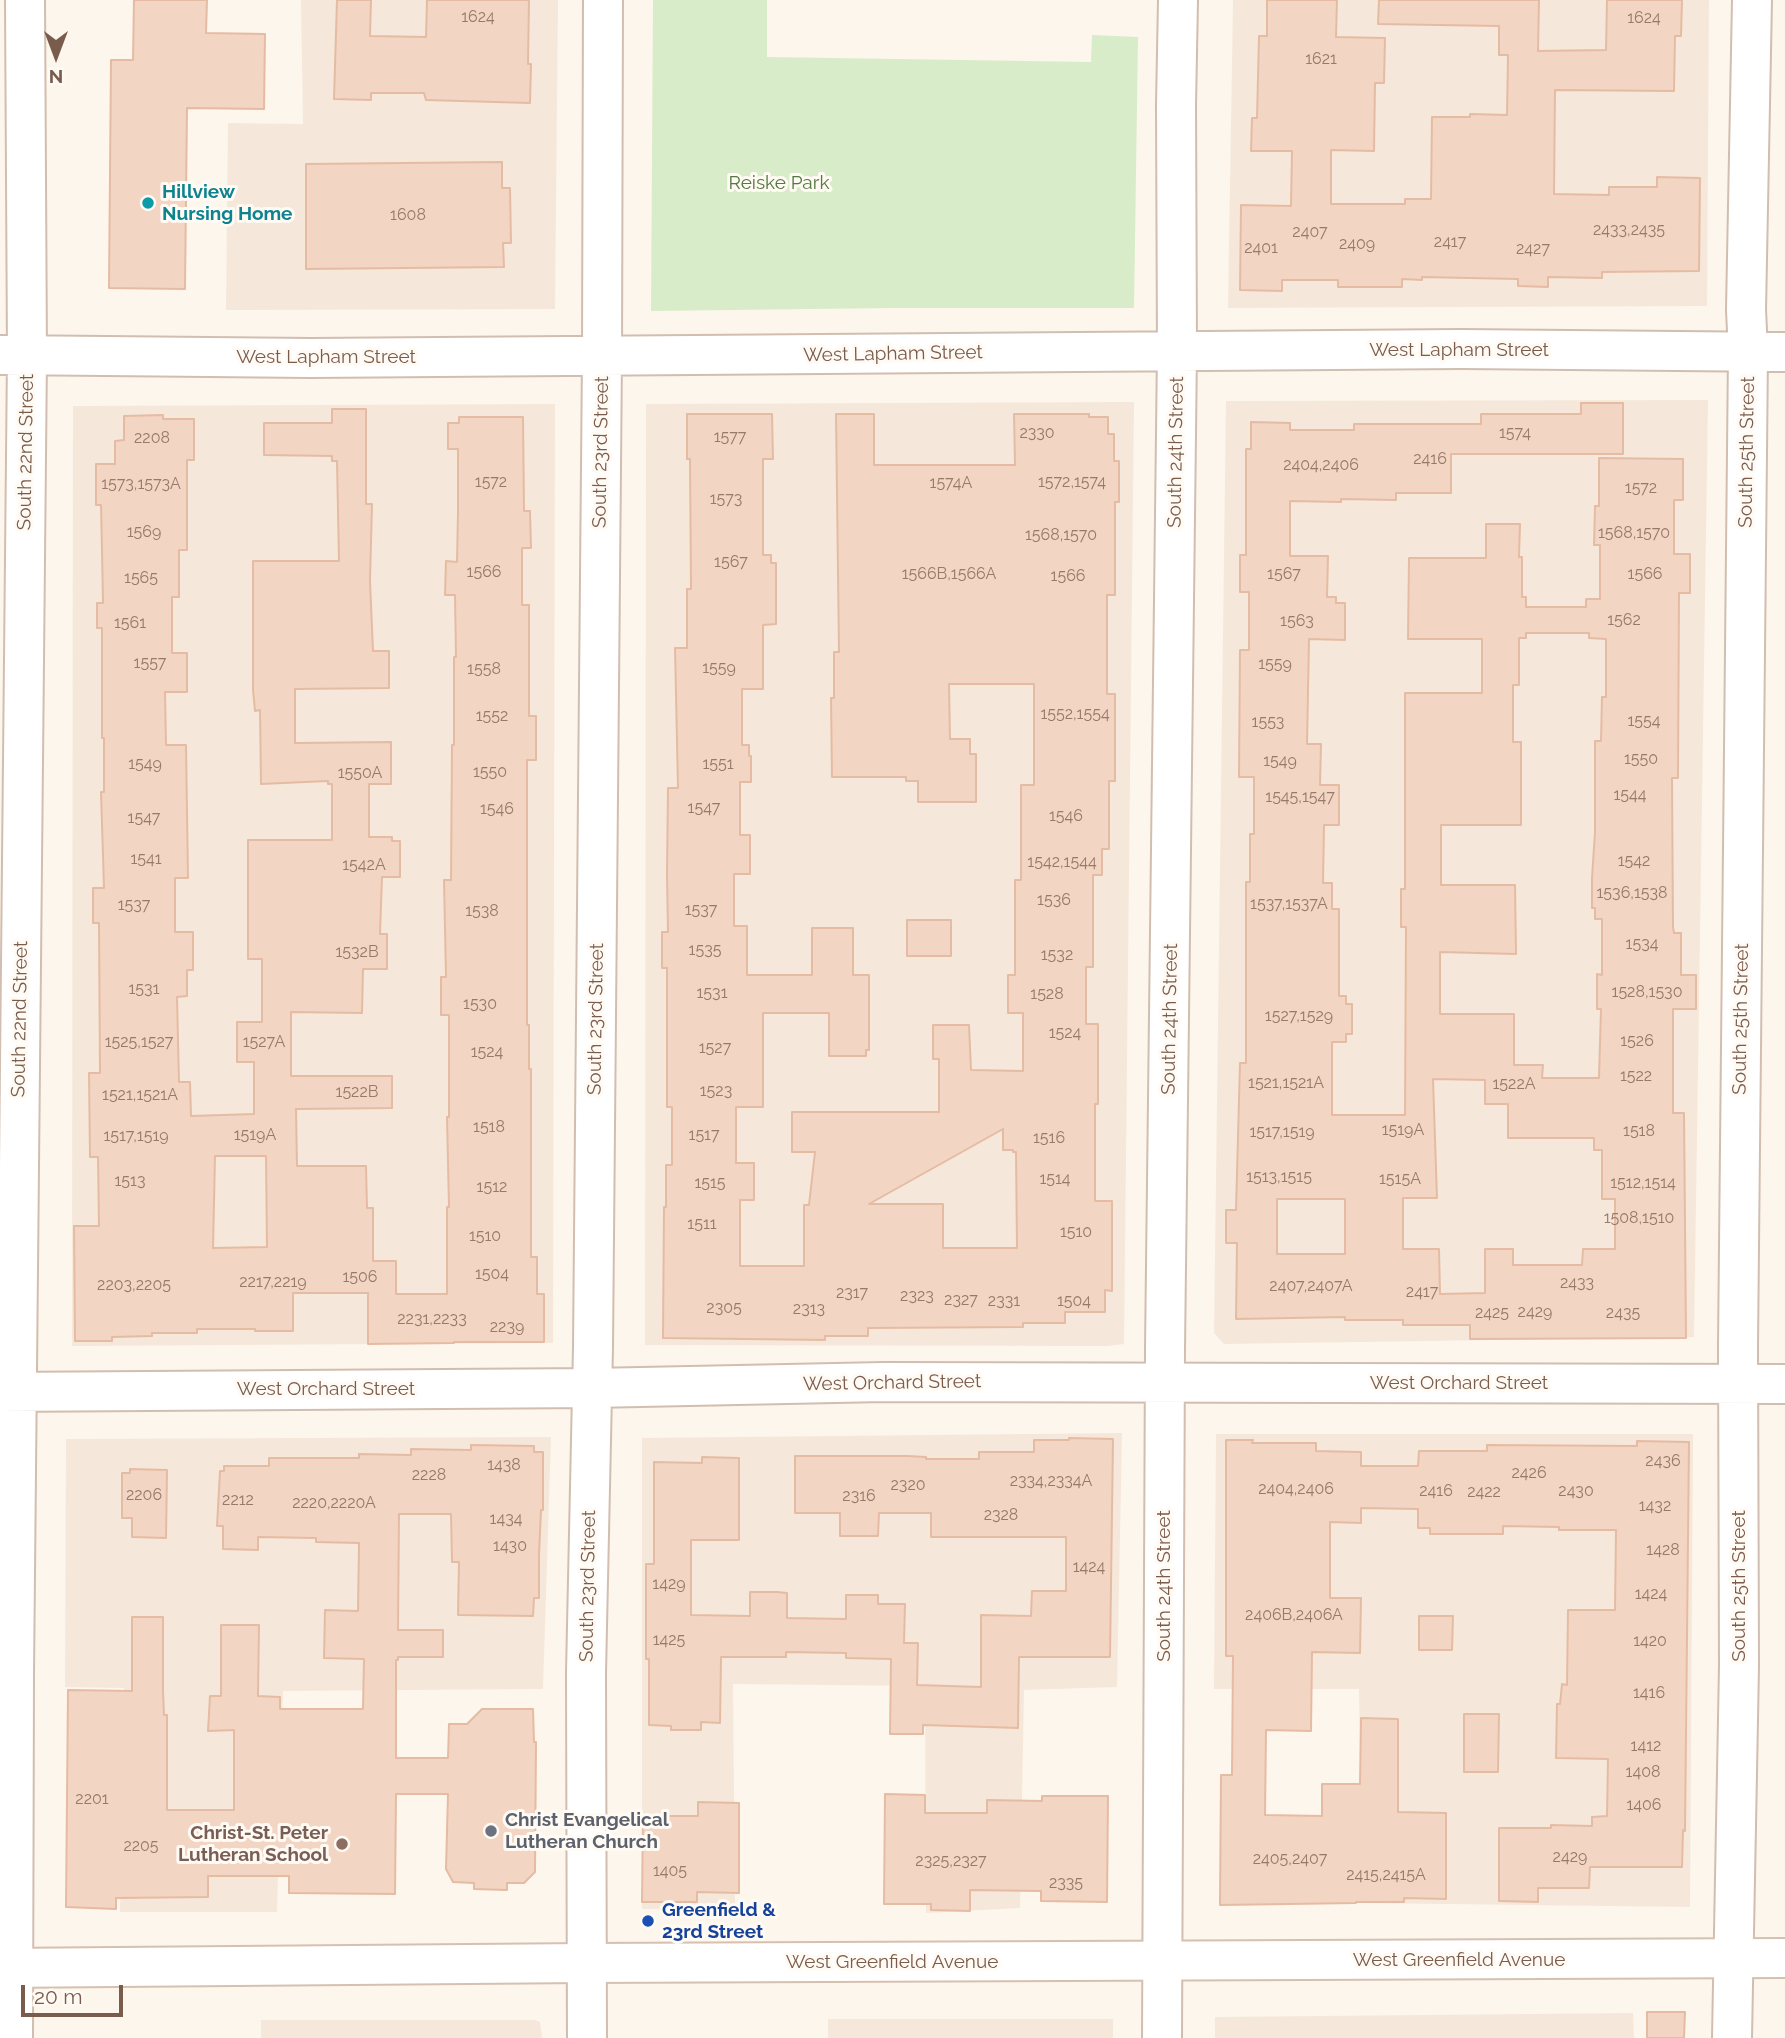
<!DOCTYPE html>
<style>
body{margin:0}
#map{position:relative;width:1785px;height:2038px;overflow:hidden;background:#fdf6ec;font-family:Raleway,sans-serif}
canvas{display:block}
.north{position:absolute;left:21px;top:21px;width:70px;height:70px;-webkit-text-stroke:5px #fffaf3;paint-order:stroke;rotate:180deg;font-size:19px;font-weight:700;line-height:28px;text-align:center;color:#7a5c4d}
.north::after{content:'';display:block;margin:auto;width:24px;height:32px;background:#7a5c4d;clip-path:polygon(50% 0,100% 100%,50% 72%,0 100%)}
.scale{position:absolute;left:21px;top:1985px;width:102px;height:32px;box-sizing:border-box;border:4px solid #7a5c4d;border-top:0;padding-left:9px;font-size:21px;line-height:24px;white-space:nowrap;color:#7a5c4d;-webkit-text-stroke:5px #fffaf3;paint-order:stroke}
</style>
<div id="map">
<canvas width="1785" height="2038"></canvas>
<div class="north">N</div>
<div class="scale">20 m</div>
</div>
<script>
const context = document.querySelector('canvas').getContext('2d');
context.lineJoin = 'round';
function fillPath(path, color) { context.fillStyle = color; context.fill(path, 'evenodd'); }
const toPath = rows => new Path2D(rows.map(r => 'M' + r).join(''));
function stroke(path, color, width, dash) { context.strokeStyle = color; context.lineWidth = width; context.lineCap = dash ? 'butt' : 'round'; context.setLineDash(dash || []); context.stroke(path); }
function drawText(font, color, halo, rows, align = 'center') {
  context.font = font + ' Raleway,sans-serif'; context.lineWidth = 6; context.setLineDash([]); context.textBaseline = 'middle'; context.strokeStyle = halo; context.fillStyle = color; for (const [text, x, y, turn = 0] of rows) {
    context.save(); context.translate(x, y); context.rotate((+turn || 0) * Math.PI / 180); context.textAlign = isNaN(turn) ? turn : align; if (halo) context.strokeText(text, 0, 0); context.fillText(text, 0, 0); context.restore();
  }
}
const residential = toPath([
 [301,0,558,0,555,309,226,310,228,123,303,124],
 [1233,0,1709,0,1707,306,1228,308],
 [1708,400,1694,1337,1224,1344,1214,1333,1226,401],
 [1134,402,1124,1344,1108,1346,645,1345,646,404],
 [555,404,553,1343,72,1346,73,406],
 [1122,1433,1117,1687,1024,1690,1020,1908,926,1913,925,1686,733,1684,735,1909,642,1909,642,1438],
 [1216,1434,1693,1434,1690,1907,1362,1903,1359,1689,1214,1689],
 [551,1437,543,1689,283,1691,277,1912,120,1912,124,1688,65,1687,66,1439],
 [1633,2013,1634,2038,1215,2038,1215,2017],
 [828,2019,1113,2019,1113,2038,828,2038],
 [261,2020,535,2020,540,2022,542,2038,261,2038]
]);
const green = toPath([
 [653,0,767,0,767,57,1091,62,1092,35,1138,37,1134,308,893,308,651,311]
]);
const building = toPath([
 [134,0,207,0,206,33,265,34,264,109,187,108,185,289,109,288,111,60,133,60,134,0],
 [337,0,371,0,370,36,426,37,427,0,529,0,528,64,531,64,530,103,426,100,424,93,371,93,371,100,334,99,337,0],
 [1267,0,1337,0,1336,37,1385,38,1384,83,1375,83,1374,151,1331,150,1331,204,1405,204,1405,199,1431,199,1432,117,1470,117,1470,114,1507,115,1508,55,1499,55,1499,26,1378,24,1379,0,1539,0,1538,51,1606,50,1607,0,1682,0,1681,36,1675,36,1674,91,1555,90,1554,194,1609,195,1609,187,1657,187,1657,177,1700,178,1699,271,1602,272,1602,278,1548,277,1548,287,1518,286,1518,279,1422,277,1422,280,1402,279,1402,287,1338,287,1338,280,1282,280,1282,291,1240,290,1241,205,1291,206,1292,151,1251,151,1252,118,1257,118,1259,36,1267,36,1267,0],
 [502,162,502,188,510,188,511,243,503,243,504,267,306,269,306,164,502,162],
 [1581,403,1623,403,1623,454,1451,454,1451,493,1396,493,1396,500,1341,499,1341,502,1290,501,1290,556,1328,556,1327,597,1336,597,1336,603,1345,603,1345,640,1309,639,1307,744,1321,744,1320,785,1339,785,1339,825,1324,825,1323,883,1332,883,1332,909,1339,909,1339,996,1346,996,1346,1004,1352,1004,1352,1034,1346,1034,1346,1042,1332,1042,1332,1115,1405,1115,1406,927,1401,927,1401,889,1405,889,1405,693,1482,693,1482,639,1408,639,1409,558,1486,558,1486,524,1520,524,1519,557,1522,557,1522,597,1526,597,1526,607,1586,607,1586,599,1600,599,1600,545,1594,545,1595,506,1599,506,1599,458,1683,459,1683,500,1674,500,1674,554,1690,554,1690,593,1679,593,1678,778,1672,778,1673,927,1674,933,1681,933,1681,975,1696,975,1696,1009,1673,1009,1673,1113,1684,1113,1686,1338,1470,1339,1470,1325,1403,1325,1403,1320,1345,1320,1345,1317,1236,1319,1237,1243,1226,1243,1226,1210,1236,1210,1240,1063,1246,1063,1246,882,1250,882,1250,834,1254,834,1254,777,1239,777,1240,650,1249,650,1249,592,1240,592,1240,555,1246,555,1246,449,1251,449,1251,422,1290,423,1290,430,1354,430,1354,424,1481,424,1481,414,1581,414,1581,403],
 [1526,633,1589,633,1589,638,1606,639,1606,697,1602,697,1601,741,1595,741,1595,832,1592,878,1592,908,1595,908,1595,919,1602,919,1602,975,1597,974,1597,1009,1601,1009,1599,1078,1542,1078,1543,1065,1514,1065,1514,1014,1440,1014,1440,952,1516,954,1515,885,1441,885,1441,825,1521,825,1521,742,1513,742,1513,685,1519,685,1519,638,1526,638,1526,633],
 [1433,1079,1485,1080,1485,1104,1508,1104,1508,1138,1594,1138,1594,1150,1602,1150,1602,1199,1615,1199,1615,1249,1583,1249,1582,1265,1513,1265,1513,1249,1485,1249,1485,1293,1440,1294,1439,1249,1403,1249,1403,1198,1437,1198,1433,1079],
 [1277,1199,1345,1199,1345,1254,1277,1254,1277,1199],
 [332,409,366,409,366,504,372,504,370,581,373,651,389,651,389,688,295,689,295,743,391,742,391,784,369,784,369,837,392,837,392,841,400,841,400,877,382,877,380,934,387,934,387,969,363,969,362,1013,291,1012,291,1076,392,1076,392,1108,296,1109,297,1166,366,1166,367,1208,373,1208,373,1261,396,1261,396,1294,447,1294,447,1207,449,1207,447,1117,449,1117,449,1015,441,1015,441,977,446,977,444,880,451,880,452,745,454,745,454,657,456,657,455,595,445,595,446,561,457,562,458,512,458,449,448,449,448,423,459,423,459,417,523,417,524,511,530,511,531,548,522,548,522,605,529,605,529,716,536,716,536,760,527,760,527,1025,529,1025,529,1069,531,1069,531,1257,537,1257,537,1294,544,1294,544,1342,454,1342,454,1343,368,1344,368,1293,293,1293,293,1331,255,1331,255,1329,197,1329,197,1333,152,1333,152,1336,112,1337,112,1341,75,1341,74,1226,99,1226,98,1157,90,1157,89,1073,100,1073,99,923,93,923,93,888,104,888,101,792,104,792,104,738,102,738,102,628,97,628,97,603,103,603,102,551,101,505,96,505,96,464,115,464,115,441,124,440,124,416,163,415,163,419,194,419,194,460,187,460,187,550,179,550,179,597,172,597,172,653,187,653,187,692,165,692,166,745,186,745,188,878,175,878,175,932,193,932,193,970,187,970,187,996,177,997,179,1082,190,1082,191,1116,254,1114,254,1062,237,1062,237,1022,262,1022,262,959,248,959,248,840,332,840,332,784,328,784,328,781,261,784,260,710,255,711,253,690,253,561,339,561,337,461,332,461,332,456,264,455,264,423,332,423,332,409],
 [215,1156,266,1156,267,1247,213,1248,215,1156],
 [687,414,772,414,773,459,763,459,763,555,771,555,771,563,776,563,776,624,763,625,763,689,742,689,742,745,749,745,749,756,751,756,751,782,740,782,740,835,750,835,750,874,734,874,734,926,747,926,747,975,812,975,812,928,853,928,853,975,869,975,869,1050,866,1050,866,1056,829,1056,829,1013,763,1013,763,1107,736,1107,736,1163,754,1163,754,1200,740,1200,740,1266,804,1266,804,1205,809,1205,815,1152,792,1152,792,1112,939,1112,939,1059,933,1059,933,1025,969,1025,971,1070,1023,1071,1023,1013,1008,1013,1008,975,1015,975,1015,880,1021,880,1021,785,1034,785,1034,684,949,684,950,739,970,739,970,754,976,754,976,802,918,802,918,781,906,781,906,777,832,777,831,698,834,698,834,652,839,652,836,414,874,414,874,465,1015,465,1014,414,1089,414,1089,417,1108,417,1108,434,1114,434,1114,461,1119,461,1119,502,1115,502,1115,595,1107,595,1107,694,1115,694,1115,781,1109,781,1109,849,1102,849,1102,875,1093,875,1093,967,1086,967,1086,1024,1098,1024,1098,1104,1095,1104,1095,1201,1112,1201,1112,1291,1105,1290,1105,1312,1065,1312,1065,1323,1023,1323,1023,1327,868,1328,868,1336,825,1336,825,1340,663,1338,664,1207,666,1207,666,1165,672,1165,672,1107,667,1107,667,968,662,968,662,932,668,932,667,874,668,788,678,788,675,648,687,648,687,589,691,589,690,459,687,459,687,414],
 [1003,1129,1003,1150,1013,1150,1013,1152,1016,1152,1017,1248,943,1248,943,1204,869,1204,1003,1129],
 [907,920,951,920,951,956,907,956,907,920],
 [1069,1438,1113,1439,1110,1657,1019,1657,1018,1728,923,1725,923,1734,890,1734,891,1659,846,1658,846,1653,786,1652,786,1657,721,1657,720,1723,701,1722,701,1730,671,1730,671,1726,649,1725,649,1659,646,1659,646,1564,654,1564,654,1462,702,1463,702,1457,739,1458,739,1540,691,1540,691,1615,750,1616,750,1592,777,1592,787,1593,787,1618,846,1619,846,1595,878,1595,878,1604,905,1604,904,1643,918,1643,917,1685,981,1687,981,1615,1031,1616,1032,1591,1066,1591,1066,1537,931,1537,931,1513,879,1513,878,1536,840,1536,840,1513,795,1513,795,1456,908,1456,926,1457,926,1459,979,1459,979,1452,1034,1452,1034,1440,1069,1440,1069,1438],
 [1226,1440,1253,1440,1252,1443,1316,1443,1316,1451,1361,1452,1361,1466,1418,1466,1419,1451,1487,1451,1487,1445,1637,1446,1637,1441,1689,1442,1685,1831,1683,1830,1682,1867,1590,1867,1589,1888,1538,1888,1538,1902,1499,1901,1499,1828,1551,1828,1551,1825,1592,1826,1592,1817,1607,1816,1608,1759,1556,1758,1557,1704,1560,1704,1562,1684,1567,1685,1568,1610,1615,1610,1616,1530,1559,1530,1559,1527,1503,1526,1503,1534,1430,1534,1430,1528,1418,1528,1418,1509,1361,1508,1361,1523,1330,1522,1330,1598,1361,1598,1360,1653,1312,1652,1311,1731,1266,1730,1265,1815,1322,1816,1322,1784,1360,1784,1361,1718,1398,1719,1398,1812,1446,1813,1446,1899,1404,1898,1404,1902,1356,1902,1356,1903,1220,1905,1221,1775,1232,1775,1233,1656,1226,1656,1226,1440],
 [471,1445,534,1446,534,1452,543,1452,543,1510,541,1510,539,1555,539,1598,534,1598,533,1616,458,1615,459,1562,452,1562,451,1514,399,1514,398,1630,443,1630,443,1657,398,1657,398,1660,396,1660,396,1758,448,1758,449,1724,467,1724,482,1709,533,1709,534,1742,536,1742,535,1872,524,1883,507,1883,507,1890,474,1889,474,1883,453,1882,446,1869,448,1794,396,1794,395,1894,289,1893,289,1876,208,1876,208,1897,116,1898,116,1909,66,1907,68,1690,132,1691,132,1617,163,1617,163,1691,164,1715,167,1715,167,1810,234,1810,234,1730,208,1731,210,1696,221,1696,221,1625,259,1625,258,1696,280,1697,280,1709,363,1709,364,1659,324,1658,325,1610,358,1611,359,1543,316,1542,316,1538,258,1537,258,1550,223,1549,223,1526,217,1526,220,1471,224,1471,224,1466,269,1466,269,1458,359,1458,359,1454,411,1455,411,1449,471,1450,471,1445],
 [130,1469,167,1470,166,1538,132,1537,132,1518,122,1518,122,1473,130,1473,130,1469],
 [1419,1616,1453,1616,1452,1650,1419,1650,1419,1616],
 [1464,1714,1499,1714,1498,1772,1464,1772,1464,1714],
 [885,1794,925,1795,925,1813,987,1813,987,1800,1042,1801,1042,1796,1108,1796,1107,1902,1041,1901,1041,1891,970,1890,970,1911,931,1910,931,1904,884,1904,885,1794],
 [698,1802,739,1803,739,1893,697,1892,697,1902,642,1902,643,1816,698,1816,698,1802],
 [1647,2012,1685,2012,1684,2038,1647,2038,1647,2012]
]);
const street = toPath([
 [2,355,311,358,1461,349,1785,352],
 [0,1392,592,1388,884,1382,1785,1384],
 [13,2038,14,1673,27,355,25,0],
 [587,2038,586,1673,593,1347,602,356,603,0],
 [1162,2038,1165,1349,1177,350,1176,105,1178,0],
 [1732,2038,1739,1666,1738,1346,1748,352,1746,310,1752,0]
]);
const secondary = toPath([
 [0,1968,586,1963,1785,1958]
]);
const markers = [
 [148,203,7,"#0f9aa8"],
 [491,1831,7,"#6b7280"],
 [342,1844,7,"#8d6e63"],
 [648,1921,7,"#1a4fb4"]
];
const numberNames = [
 ["1624",478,17],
 ["1624",1644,18],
 ["1621",1321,59],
 ["1608",408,215],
 ["2433,2435",1629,230],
 ["2407",1310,232],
 ["2417",1450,242],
 ["2409",1357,244],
 ["2401",1261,248],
 ["2427",1533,249],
 ["2330",1037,433],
 ["1574",1515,433],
 ["1577",730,437],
 ["2208",152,438],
 ["2416",1430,459],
 ["2404,2406",1321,465],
 ["1572",491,482],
 ["1572,1574",1072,482],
 ["1574A",951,483],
 ["1573,1573A",141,484],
 ["1572",1641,488],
 ["1573",726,499],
 ["1569",144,532],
 ["1568,1570",1634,533],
 ["1568,1570",1061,535],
 ["1567",731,562],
 ["1566",484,572],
 ["1566B,1566A",949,574],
 ["1567",1284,574],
 ["1566",1645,574],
 ["1566",1068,576],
 ["1565",141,578],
 ["1562",1624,620],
 ["1563",1297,621],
 ["1561",130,623],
 ["1557",150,663],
 ["1559",1275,664],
 ["1559",719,668],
 ["1558",484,669],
 ["1552,1554",1075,714],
 ["1552",492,716],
 ["1554",1644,721],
 ["1553",1268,722],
 ["1550",1641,759],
 ["1549",1280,761],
 ["1549",145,764],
 ["1551",718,764],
 ["1550",490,772],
 ["1550A",360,773],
 ["1544",1630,795],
 ["1545,1547",1300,797],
 ["1547",704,808],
 ["1546",497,809],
 ["1546",1066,816],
 ["1547",144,818],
 ["1541",146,859],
 ["1542",1634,861],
 ["1542,1544",1062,862],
 ["1542A",364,865],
 ["1536,1538",1632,893],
 ["1536",1054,900],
 ["1537,1537A",1289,904],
 ["1537",134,905],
 ["1537",701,910],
 ["1538",482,911],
 ["1534",1642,944],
 ["1535",705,950],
 ["1532B",357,952],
 ["1532",1057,955],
 ["1531",144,989],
 ["1528,1530",1647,992],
 ["1531",712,993],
 ["1528",1047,994],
 ["1530",480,1004],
 ["1527,1529",1299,1016],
 ["1524",1065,1033],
 ["1526",1637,1041],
 ["1525,1527",139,1042],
 ["1527A",264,1042],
 ["1527",715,1048],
 ["1524",487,1052],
 ["1522",1636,1076],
 ["1521,1521A",1286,1083],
 ["1522A",1514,1084],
 ["1523",716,1091],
 ["1522B",357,1092],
 ["1521,1521A",140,1095],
 ["1518",489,1127],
 ["1519A",1403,1130],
 ["1518",1639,1131],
 ["1517,1519",1282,1132],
 ["1519A",255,1135],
 ["1517",704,1135],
 ["1517,1519",136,1136],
 ["1516",1049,1138],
 ["1513,1515",1279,1177],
 ["1514",1055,1179],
 ["1515A",1400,1179],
 ["1513",130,1181],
 ["1515",710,1183],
 ["1512,1514",1643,1183],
 ["1512",492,1187],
 ["1508,1510",1639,1218],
 ["1511",702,1224],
 ["1510",1076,1232],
 ["1510",485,1236],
 ["1504",492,1274],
 ["1506",360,1277],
 ["2217,2219",273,1282],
 ["2433",1577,1283],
 ["2203,2205",134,1285],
 ["2407,2407A",1311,1286],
 ["2417",1422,1292],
 ["2317",852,1293],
 ["2323",917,1296],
 ["2327",961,1300],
 ["2331",1004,1301],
 ["1504",1074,1301],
 ["2305",724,1308],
 ["2313",809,1309],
 ["2429",1535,1312],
 ["2425",1492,1313],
 ["2435",1623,1313],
 ["2231,2233",432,1319],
 ["2239",507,1327],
 ["2436",1663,1461],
 ["1438",504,1465],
 ["2426",1529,1473],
 ["2228",429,1475],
 ["2334,2334A",1051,1481],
 ["2320",908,1485],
 ["2404,2406",1296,1489],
 ["2416",1436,1491],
 ["2430",1576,1491],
 ["2422",1484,1492],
 ["2206",144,1495],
 ["2316",859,1496],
 ["2212",238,1500],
 ["2220,2220A",334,1503],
 ["1432",1655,1506],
 ["2328",1001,1515],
 ["1434",506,1519],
 ["1430",510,1546],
 ["1428",1663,1550],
 ["1424",1089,1567],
 ["1429",669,1584],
 ["1424",1651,1594],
 ["2406B,2406A",1294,1615],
 ["1425",669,1640],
 ["1420",1650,1641],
 ["1416",1649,1693],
 ["1412",1646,1746],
 ["1408",1643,1772],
 ["2201",92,1799],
 ["1406",1644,1805],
 ["2205",141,1846],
 ["2429",1570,1857],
 ["2405,2407",1290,1859],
 ["2325,2327",951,1861],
 ["1405",670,1871],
 ["2415,2415A",1386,1875],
 ["2335",1066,1883]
];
const parkNames = [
 ["Reiske Park",779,183]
];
const cultureNames = [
 ["Hillview",162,192],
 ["Nursing Home",162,214]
];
const streetNames = [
 ["West Lapham Street",1459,350],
 ["West Lapham Street",893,354,-1],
 ["West Lapham Street",326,357],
 ["South 22nd Street",26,452,-89],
 ["South 23rd Street",601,452,-89],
 ["South 24th Street",1176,452,-89],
 ["South 25th Street",1747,452,-89],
 ["South 22nd Street",20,1019,-89],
 ["South 23rd Street",596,1019,-89],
 ["South 24th Street",1170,1019,-89],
 ["South 25th Street",1741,1019,-89],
 ["West Orchard Street",892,1383,-1],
 ["West Orchard Street",1459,1383],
 ["West Orchard Street",326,1389],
 ["South 23rd Street",588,1586,-89],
 ["South 24th Street",1164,1586,-90],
 ["South 25th Street",1739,1586,-90],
 ["West Greenfield Avenue",1459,1960],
 ["West Greenfield Avenue",892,1962]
];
const worshipNames = [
 ["Christ Evangelical",505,1820],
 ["Lutheran Church",505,1842]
];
const educationNames = [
 ["Christ-St. Peter",328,1833],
 ["Lutheran School",328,1855]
];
const transitNames = [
 ["Greenfield &",662,1910],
 ["23rd Street",662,1932]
];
fillPath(residential, '#f5e8da');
fillPath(green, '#d8ecc9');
fillPath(building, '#f3d5c3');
stroke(building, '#e6bba3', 2);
stroke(street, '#d1beb0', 42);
stroke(secondary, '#d6c0b0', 42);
stroke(street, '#fff', 38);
stroke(secondary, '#fff', 38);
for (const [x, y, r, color] of markers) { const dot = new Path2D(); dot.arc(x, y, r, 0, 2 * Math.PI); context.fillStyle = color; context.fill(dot); stroke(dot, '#fffaf3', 2.5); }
drawText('16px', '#987a6a', null, numberNames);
drawText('19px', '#537a41', '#fffaf3', parkNames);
drawText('bold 19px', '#0d838f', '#fffaf3', cultureNames, 'left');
drawText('19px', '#7a5c4d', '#fffaf3', streetNames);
drawText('bold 19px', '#5b616d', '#fffaf3', worshipNames, 'left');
drawText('bold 19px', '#785e54', '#fffaf3', educationNames, 'right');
drawText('bold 19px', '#164399', '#fffaf3', transitNames, 'left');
</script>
